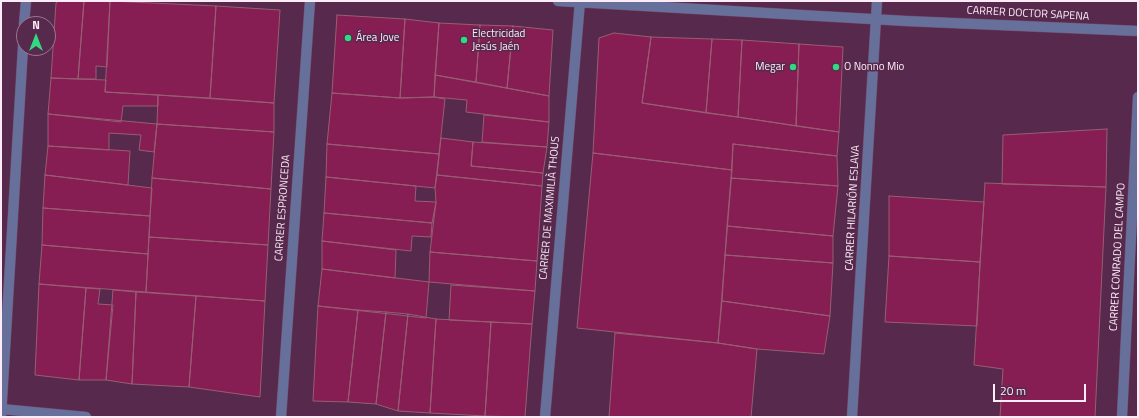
<!DOCTYPE html>
<meta charset="utf-8">
<style>
body{margin:0}
#map{position:relative;width:1139px;height:418px;overflow:hidden;background:#56294d;font-family:"Titillium Web",sans-serif}
canvas{display:block}
.frame{position:absolute;inset:0;border:2px solid #fdecf8;pointer-events:none}
.north{position:absolute;left:16px;top:16px;width:40px;height:40px;box-sizing:border-box;background:#56294d;border:1px solid #997791;border-radius:50%;rotate:0deg;font-size:11px;font-weight:700;line-height:16px;text-align:center;color:#fdecf8}
.north::after{content:'';display:block;margin:auto;width:14px;height:18px;background:#32d882;clip-path:polygon(50% 0,100% 100%,50% 72%,0 100%)}
.scale{position:absolute;left:993px;top:384px;width:93px;height:18px;box-sizing:border-box;border:2px solid #fdecf8;border-top:0;padding-left:5px;font-size:12px;line-height:14px;white-space:nowrap;color:#fdecf8;-webkit-text-stroke:3px #56294d;paint-order:stroke}
</style>
<div id="map">
<canvas width="1139" height="418"></canvas>
<div class="frame"></div>
<div class="north">N</div>
<div class="scale">20 m</div>
</div>
<script>
const context = document.querySelector('canvas').getContext('2d');
context.lineJoin = 'round';
function fillPath(path, color) { context.fillStyle = color; context.fill(path, 'evenodd'); }
const toPath = rows => new Path2D(rows.map(r => 'M' + r).join(''));
function stroke(path, color, width, dash) { context.strokeStyle = color; context.lineWidth = width; context.lineCap = dash ? 'butt' : 'round'; context.setLineDash(dash || []); context.stroke(path); }
function drawText(font, color, halo, rows, align = 'center') {
  context.font = font + ' "Titillium Web",sans-serif'; context.lineWidth = 3; context.setLineDash([]); context.textBaseline = 'middle'; context.strokeStyle = halo; context.fillStyle = color; for (const [text, x, y, turn = 0] of rows) {
    context.save(); context.translate(x, y); context.rotate((+turn || 0) * Math.PI / 180); context.textAlign = isNaN(turn) ? turn : align; if (halo) context.strokeText(text, 0, 0); context.fillText(text, 0, 0); context.restore();
  }
}
const building = toPath([
 [59,1,84,1,78,79,51,78,56,3,59,1],
 [84,1,110,1,107,67,96,66,96,79,78,79,84,1],
 [110,1,216,6,210,98,105,92,110,1],
 [216,6,280,10,274,103,210,98,216,6],
 [337,15,405,19,400,98,332,93,337,15],
 [405,19,439,23,434,97,400,98,405,19],
 [439,23,480,25,476,82,435,75,439,23],
 [480,25,513,26,507,88,476,82,480,25],
 [513,26,553,30,549,96,507,88,513,26],
 [614,33,651,37,642,103,839,132,837,156,733,144,732,170,593,153,599,38,614,33],
 [651,37,712,39,706,113,642,103,651,37],
 [712,39,742,40,738,117,706,113,712,39],
 [742,40,799,44,796,126,738,117,742,40],
 [799,44,843,47,839,132,796,126,799,44],
 [435,75,549,96,549,122,466,112,467,100,434,97,435,75],
 [51,78,106,80,105,92,158,95,158,106,123,106,121,122,48,114,51,78],
 [332,93,400,98,434,97,445,99,439,154,327,144,332,93],
 [158,95,274,103,274,132,157,124,158,95],
 [48,114,157,124,154,152,139,150,141,135,109,133,109,150,48,146,48,114],
 [484,115,549,122,547,147,482,142,484,115],
 [157,124,274,132,271,189,152,178,157,124],
 [1107,129,1106,187,1002,184,1003,135,1107,129],
 [441,138,473,142,471,166,543,173,542,186,437,175,441,138],
 [473,142,547,147,543,173,471,166,473,142],
 [327,144,439,154,435,188,326,177,327,144],
 [733,144,837,156,838,186,731,178,733,144],
 [48,146,130,151,128,185,45,175,48,146],
 [593,153,732,170,718,343,577,328,593,153],
 [45,175,152,188,150,216,43,208,45,175],
 [437,175,542,186,537,261,430,252,436,202,435,188,437,175],
 [326,177,416,186,415,201,436,202,432,223,324,213,326,177],
 [152,178,271,189,268,245,149,237,152,178],
 [731,178,838,186,833,236,727,226,731,178],
 [985,183,1106,187,1095,417,1000,417,1003,369,974,365,985,183],
 [889,196,984,202,980,262,889,256,889,196],
 [43,208,150,216,148,254,42,245,43,208],
 [324,213,432,223,431,237,412,236,411,251,322,241,324,213],
 [727,226,833,236,833,263,725,255,727,226],
 [149,237,268,245,265,301,146,292,149,237],
 [322,241,396,250,395,278,322,269,322,241],
 [42,245,148,254,146,292,39,284,42,245],
 [430,252,537,261,535,291,429,282,430,252],
 [725,255,833,263,830,316,722,301,725,255],
 [889,256,980,262,977,326,885,322,889,256],
 [322,269,429,282,426,318,318,306,322,269],
 [39,284,86,288,79,380,35,375,39,284],
 [451,285,535,291,532,324,449,320,451,285],
 [86,288,100,289,98,304,113,305,106,380,79,380,86,288],
 [113,290,136,292,132,384,106,380,113,290],
 [136,292,196,296,189,387,132,384,136,292],
 [196,296,265,301,260,397,189,387,196,296],
 [722,301,830,316,824,354,757,349,718,343,722,301],
 [318,306,358,310,348,402,313,401,318,306],
 [358,310,386,312,376,404,348,402,358,310],
 [386,312,408,314,398,411,376,404,386,312],
 [408,314,436,319,430,413,398,411,408,314],
 [436,319,491,322,485,416,430,413,436,319],
 [491,322,532,324,525,417,485,416,491,322],
 [615,333,718,343,757,349,751,417,609,417,615,333]
]);
const street = toPath([
 [558,1,906,21,1138,31],
 [24,24,26,1],
 [1,409,86,417],
 [1,417,24,30],
 [281,417,310,1],
 [545,417,580,1],
 [852,417,877,1],
 [1122,417,1138,97]
]);
const markers = [
 [348,38,4,"#32d882"],
 [464,40,4,"#32d882"],
 [793,67,4,"#32d882"],
 [836,67,4,"#32d882"]
];
const streetNames = [
 ["CARRER DOCTOR SAPENA",1028,14,3],
 ["CARRER ESPRONCEDA",283,208,-86],
 ["CARRER DE MAXIMILIÀ THOUS",550,208,-85],
 ["CARRER HILARIÓN ESLAVA",853,208,-87],
 ["CARRER CONRADO DEL CAMPO",1118,257,-87]
];
const poiNames = [
 ["Electricidad",472,34],
 ["Jesús Jaén",472,47],
 ["Área Jove",356,38],
 ["Megar",785,67,"right"],
 ["O Nonno Mio",844,67]
];
fillPath(building, '#871e53');
stroke(building, '#985d74', 1);
stroke(street, '#714868', 11);
stroke(street, '#67709a', 10);
for (const [x, y, r, color] of markers) { const dot = new Path2D(); dot.arc(x, y, r, 0, 2 * Math.PI); context.fillStyle = color; context.fill(dot); stroke(dot, '#56294d', 1.5); }
drawText('11px', '#fdecf8', '#56294d', streetNames);
drawText('11px', '#fdecf8', '#56294d', poiNames, 'left');
</script>
